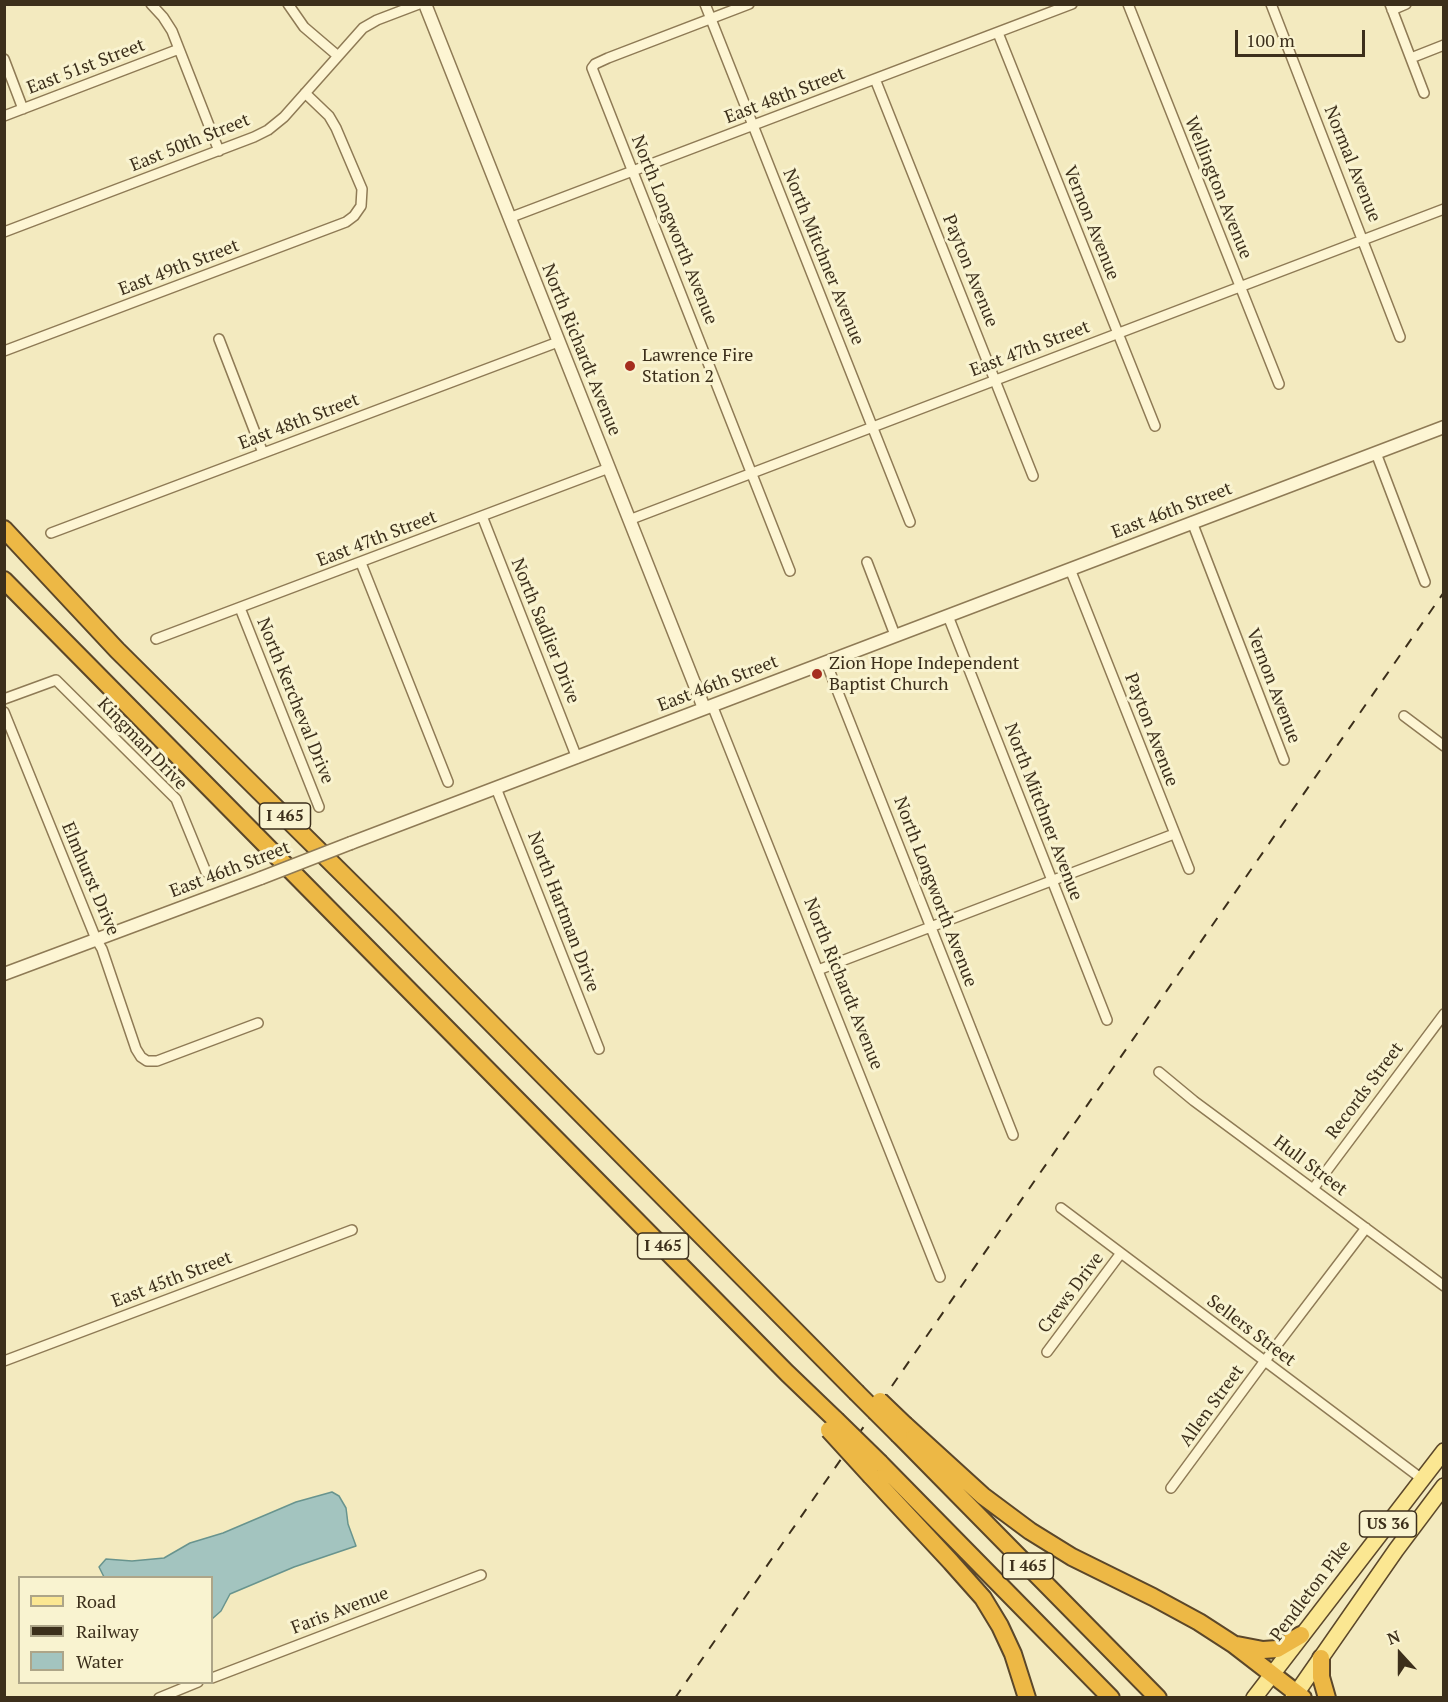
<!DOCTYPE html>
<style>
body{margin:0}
#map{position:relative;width:1448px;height:1702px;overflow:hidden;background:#f3eabf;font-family:"PT Serif",serif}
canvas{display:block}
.frame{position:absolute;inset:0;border:6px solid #3c2f1b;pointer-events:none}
.legend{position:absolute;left:18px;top:1576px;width:195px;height:108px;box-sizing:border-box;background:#f9f3d0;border:2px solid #ada588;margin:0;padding:8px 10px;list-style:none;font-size:18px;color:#3c2f1b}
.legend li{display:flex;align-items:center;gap:12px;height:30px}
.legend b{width:30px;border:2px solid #ada588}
.north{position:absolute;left:1370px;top:1624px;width:60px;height:60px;-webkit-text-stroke:4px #f9f3d0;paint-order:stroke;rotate:339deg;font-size:16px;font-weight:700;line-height:24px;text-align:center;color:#3c2f1b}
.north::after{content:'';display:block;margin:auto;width:21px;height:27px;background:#3c2f1b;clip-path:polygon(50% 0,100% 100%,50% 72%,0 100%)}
.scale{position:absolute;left:1235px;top:30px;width:130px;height:27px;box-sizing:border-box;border:3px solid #3c2f1b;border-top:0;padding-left:8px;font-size:18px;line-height:21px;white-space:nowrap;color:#3c2f1b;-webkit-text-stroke:4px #f9f3d0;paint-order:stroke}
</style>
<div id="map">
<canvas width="1448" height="1702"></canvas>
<div class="frame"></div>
<ul class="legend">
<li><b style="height:8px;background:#fbe792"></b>Road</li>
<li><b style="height:8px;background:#3c2f1b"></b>Railway</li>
<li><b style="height:16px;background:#a3c4bf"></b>Water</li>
</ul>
<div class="north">N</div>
<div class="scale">100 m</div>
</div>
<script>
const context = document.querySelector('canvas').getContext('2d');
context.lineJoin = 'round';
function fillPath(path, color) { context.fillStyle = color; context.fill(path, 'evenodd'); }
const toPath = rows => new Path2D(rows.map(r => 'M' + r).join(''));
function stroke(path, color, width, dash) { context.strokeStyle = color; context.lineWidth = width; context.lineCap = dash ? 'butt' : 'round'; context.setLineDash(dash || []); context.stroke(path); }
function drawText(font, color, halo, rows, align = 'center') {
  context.font = font + ' "PT Serif",serif'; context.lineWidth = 6; context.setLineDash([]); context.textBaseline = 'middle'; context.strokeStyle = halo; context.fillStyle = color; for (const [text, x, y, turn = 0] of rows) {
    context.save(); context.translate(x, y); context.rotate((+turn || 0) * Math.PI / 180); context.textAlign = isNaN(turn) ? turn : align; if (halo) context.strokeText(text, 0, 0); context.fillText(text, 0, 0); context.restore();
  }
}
const water = toPath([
 [332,1492,339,1496,346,1508,348,1524,356,1546,294,1567,230,1594,221,1611,212,1619,212,1578,104,1577,99,1567,106,1559,132,1561,164,1558,190,1543,223,1533,296,1502,332,1492]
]);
const minor = toPath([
 [151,4,163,17,172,31,219,151],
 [288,4,304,27,338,56],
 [705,4,910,522],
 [749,4,608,58,595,64,592,68,790,571],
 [1128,4,1279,384],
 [1271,4,1400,337],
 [1390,4,1424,93],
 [1392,10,1406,4],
 [998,33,1155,426],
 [1411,58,1444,45],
 [4,59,23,109],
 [875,79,1033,476],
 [4,116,179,49],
 [509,218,1072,4],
 [4,232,254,137,268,130,284,117,363,28,377,20,419,4],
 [219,339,263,453],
 [4,351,346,222,354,216,361,206,362,189,336,128,329,116,305,93],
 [1376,453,1425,582],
 [482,516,577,758],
 [629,520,1444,209],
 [1192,522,1284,760],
 [51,533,558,342],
 [867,562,895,635],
 [361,563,448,782],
 [1070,569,1189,869],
 [240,608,319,807],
 [948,616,1107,1020],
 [156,639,609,468],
 [826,662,1013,1135],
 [4,699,56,680,176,799,206,872],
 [712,705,940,1277],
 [4,712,96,939,102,949,136,1049,141,1057,147,1061,157,1061,258,1023],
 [1404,716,1444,746],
 [496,788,599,1049],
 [818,970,1174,834],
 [1159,1072,1194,1101,1444,1286],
 [1313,1189,1444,1014],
 [1061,1208,1422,1479],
 [1047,1352,1121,1253],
 [4,1361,352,1230],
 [1171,1488,1264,1362,1366,1228],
 [212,1678,481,1575],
 [159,1698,198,1682]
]);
const tertiary = toPath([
 [425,4,704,708],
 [351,843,1444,427],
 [4,974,261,878]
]);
const primary = toPath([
 [1254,1698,1444,1451],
 [1293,1698,1396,1550,1444,1486]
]);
const motorway = toPath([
 [4,529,117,650,390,921,856,1392],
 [4,580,787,1373,836,1420],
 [905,1425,983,1496,1030,1531,1072,1557,1153,1597,1199,1622,1233,1644,1303,1698],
 [899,1435,1158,1698],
 [880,1463,1111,1698],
 [871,1476,951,1562,983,1598,1000,1626,1013,1654,1027,1698],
 [1237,1645,1263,1650,1277,1649,1301,1635],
 [1321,1658,1321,1677,1327,1698]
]);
const rail = toPath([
 [675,1698,1444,592]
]);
const tertiaryBridge = toPath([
 [261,878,351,843]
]);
const motorwayBridge = toPath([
 [856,1392,899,1435],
 [880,1401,905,1425],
 [836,1420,880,1463],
 [829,1430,871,1476]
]);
const markers = [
 [630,366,6,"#a52d1e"],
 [817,674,6,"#a52d1e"]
];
const shields = [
 [285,816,51],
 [663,1246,51],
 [1388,1524,57],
 [1028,1566,51]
];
const shieldNames = [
 ["I 465",285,816],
 ["I 465",663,1246],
 ["US 36",1388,1524],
 ["I 465",1028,1566]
];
const streetNames = [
 ["East 51st Street",86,67,-21],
 ["East 48th Street",785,96,-21],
 ["East 50th Street",190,143,-22],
 ["Normal Avenue",1352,164,68],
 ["Wellington Avenue",1218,188,68],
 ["Vernon Avenue",1091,223,68],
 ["North Longworth Avenue",674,230,68],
 ["North Mitchner Avenue",823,257,68],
 ["East 49th Street",179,268,-21],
 ["Payton Avenue",970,271,68],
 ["East 47th Street",1030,349,-21],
 ["North Richardt Avenue",581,350,68],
 ["East 48th Street",299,422,-21],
 ["East 46th Street",1172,511,-21],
 ["East 47th Street",377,539,-21],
 ["North Sadlier Drive",545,631,68],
 ["East 46th Street",718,684,-21],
 ["Vernon Avenue",1273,686,69],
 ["North Kercheval Drive",295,701,68],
 ["Payton Avenue",1151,730,69],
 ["Kingman Drive",142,744,46],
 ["North Mitchner Avenue",1043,812,69],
 ["East 46th Street",230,870,-21],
 ["Elmhurst Drive",90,879,67],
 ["North Longworth Avenue",935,892,69],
 ["North Hartman Drive",563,912,69],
 ["North Richardt Avenue",843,984,68],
 ["Records Street",1365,1091,-53],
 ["Hull Street",1310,1166,37],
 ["East 45th Street",172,1280,-21],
 ["Crews Drive",1071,1293,-53],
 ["Sellers Street",1251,1331,37],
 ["Allen Street",1212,1406,-54],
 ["Pendleton Pike",1311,1591,-53],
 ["Faris Avenue",340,1611,-21]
];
const poiNames = [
 ["Lawrence Fire",642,356],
 ["Station 2",642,377],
 ["Zion Hope Independent",829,664],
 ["Baptist Church",829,685]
];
fillPath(water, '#a3c4bf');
stroke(water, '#68948e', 1.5);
stroke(minor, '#8e7a55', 12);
stroke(tertiary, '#8e7a55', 15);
stroke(primary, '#5b472a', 18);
stroke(motorway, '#5b472a', 20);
stroke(minor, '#fdf5d3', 9);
stroke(tertiary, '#fdf5d3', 12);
stroke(primary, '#fbe792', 15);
stroke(motorway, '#edb845', 16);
stroke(rail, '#3c2f1b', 2, [10, 10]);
stroke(tertiaryBridge, '#8e7a55', 15, []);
stroke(motorwayBridge, '#5b472a', 20, []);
stroke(tertiaryBridge, '#fdf5d3', 12);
stroke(motorwayBridge, '#edb845', 16);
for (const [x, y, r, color] of markers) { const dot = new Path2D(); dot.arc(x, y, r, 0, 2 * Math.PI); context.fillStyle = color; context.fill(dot); stroke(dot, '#f9f3d0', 2); }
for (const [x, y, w] of shields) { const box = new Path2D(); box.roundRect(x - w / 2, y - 13, w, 26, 4.5); context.fillStyle = '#f9f3d0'; context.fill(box); stroke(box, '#3c2f1b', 1.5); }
drawText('bold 16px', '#3c2f1b', null, shieldNames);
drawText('18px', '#3c2f1b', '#f9f3d0', streetNames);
drawText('18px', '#3c2f1b', '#f9f3d0', poiNames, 'left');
</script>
